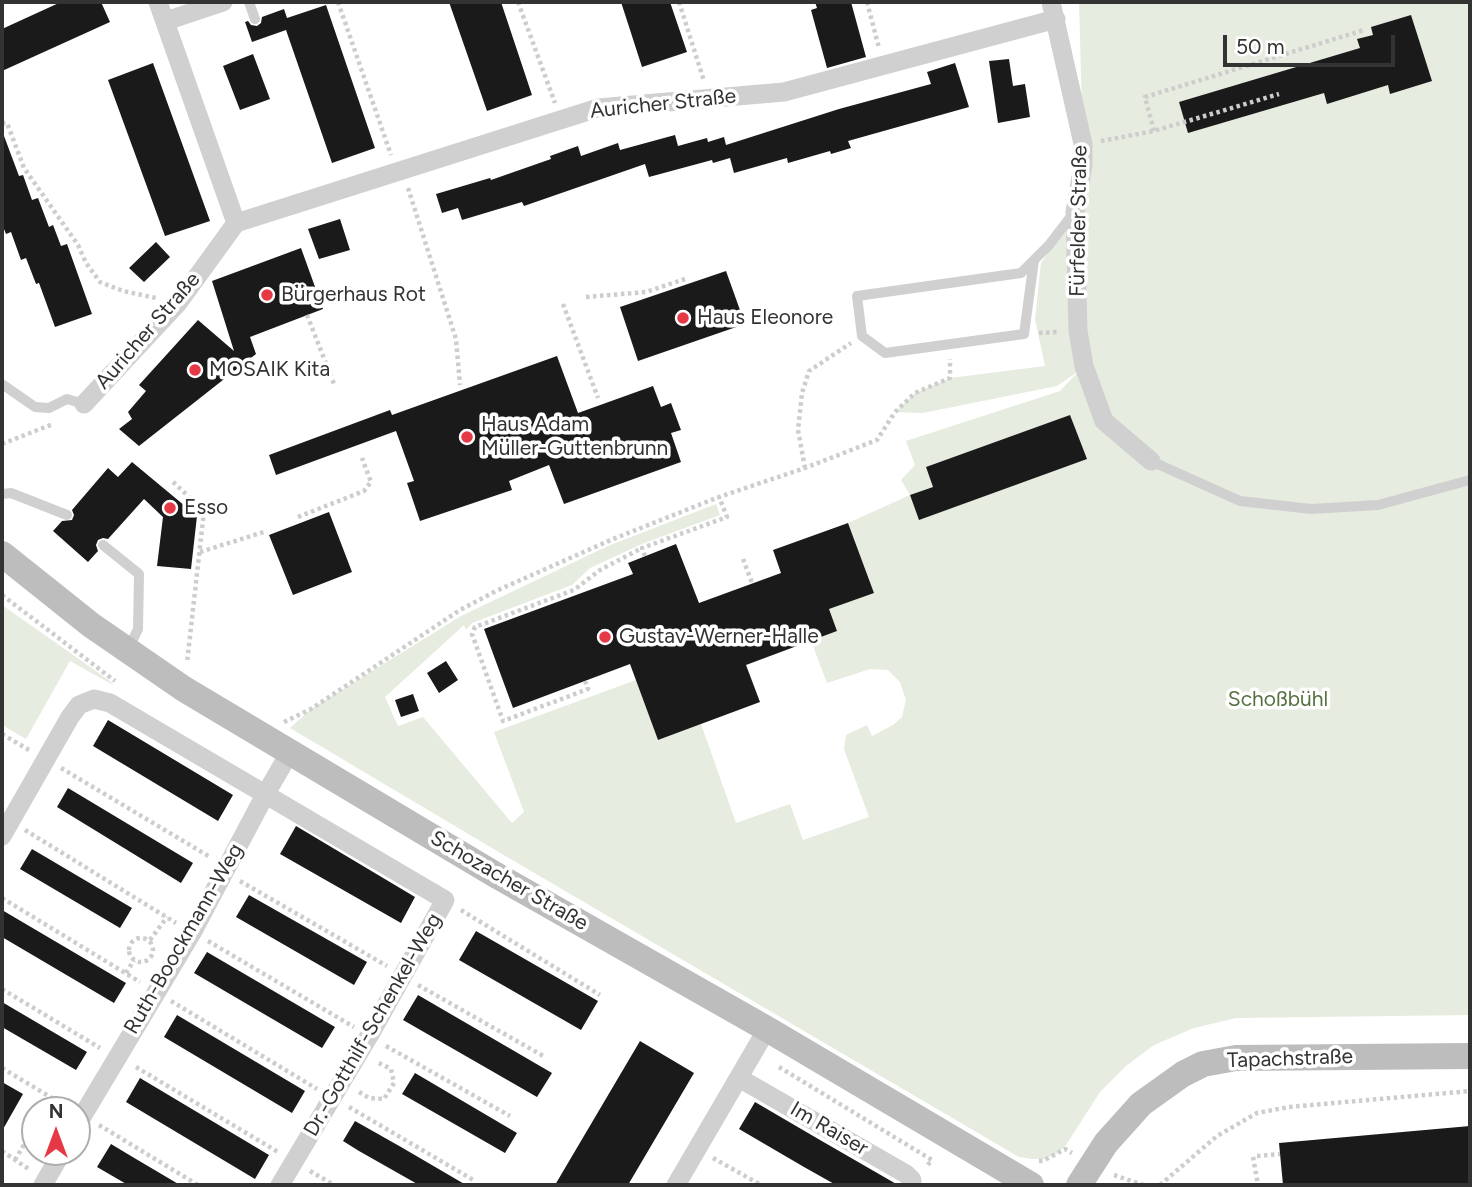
<!DOCTYPE html>
<meta charset="utf-8">
<style>
body{margin:0}
#map{position:relative;width:1472px;height:1187px;overflow:hidden;background:#fff;font-family:Figtree,sans-serif}
canvas{display:block}
.frame{position:absolute;inset:0;border:4px solid #333;pointer-events:none}
.north{position:absolute;left:21px;top:1096px;width:70px;height:70px;box-sizing:border-box;background:#fff;border:2px solid #adadad;border-radius:50%;rotate:0deg;font-size:19px;font-weight:700;line-height:28px;text-align:center;color:#333}
.north::after{content:'';display:block;margin:auto;width:24px;height:32px;background:#e63946;clip-path:polygon(50% 0,100% 100%,50% 72%,0 100%)}
.scale{position:absolute;left:1223px;top:35px;width:172px;height:32px;box-sizing:border-box;border:4px solid #333;border-top:0;padding-left:9px;font-size:21px;line-height:24px;white-space:nowrap;color:#333;-webkit-text-stroke:5px #fff;paint-order:stroke}
</style>
<div id="map">
<canvas width="1472" height="1187"></canvas>
<div class="frame"></div>
<div class="north">N</div>
<div class="scale">50 m</div>
</div>
<script>
const context = document.querySelector('canvas').getContext('2d');
context.lineJoin = 'round';
function fillPath(path, color) { context.fillStyle = color; context.fill(path, 'evenodd'); }
const toPath = rows => new Path2D(rows.map(r => 'M' + r).join(''));
function stroke(path, color, width, dash) { context.strokeStyle = color; context.lineWidth = width; context.lineCap = dash ? 'butt' : 'round'; context.setLineDash(dash || []); context.stroke(path); }
function drawText(font, color, halo, rows, align = 'center') {
  context.font = font + ' Figtree,sans-serif'; context.lineWidth = 7; context.setLineDash([]); context.textBaseline = 'middle'; context.strokeStyle = halo; context.fillStyle = color; for (const [text, x, y, turn = 0] of rows) {
    context.save(); context.translate(x, y); context.rotate((+turn || 0) * Math.PI / 180); context.textAlign = isNaN(turn) ? turn : align; if (halo) context.strokeText(text, 0, 0); context.fillText(text, 0, 0); context.restore();
  }
}
const green = toPath([
 [1079,2,1470,2,1470,1015,1236,1018,1194,1028,1154,1045,1126,1066,1100,1092,1066,1145,1056,1154,1044,1159,1032,1159,1019,1157,502,854,290,728,311,709,461,616,608,546,716,504,720,515,642,544,590,568,572,585,472,623,466,630,464,625,385,697,398,726,423,717,512,823,524,812,494,732,636,680,658,740,701,724,736,823,790,804,803,840,869,817,844,749,846,735,867,725,872,736,893,725,902,717,906,700,900,682,888,670,870,669,827,683,811,641,837,631,829,609,874,592,848,523,910,495,901,480,915,465,906,441,1060,391,1079,371,1057,386,923,413,895,412,915,393,950,378,1045,366,1035,319,1041,263,1075,212,1083,144],
 [1070,415,1086,459,919,519,910,495,933,487,926,467],
 [2,605,110,681,113,685,70,661,26,739,2,725]
]);
const building = toPath([
 [61,2,101,2,110,22,2,71,2,29],
 [449,2,501,2,532,95,487,111],
 [621,2,670,2,687,52,642,67],
 [815,2,851,2,866,57,827,68,811,10,817,8],
 [326,5,375,148,332,163,286,30,252,42,245,22,248,21,251,25,257,26,261,23,262,17,284,9,287,18],
 [1411,15,1432,81,1390,94,1388,85,1327,104,1324,93,1188,133,1179,102,1360,48,1357,39,1373,35,1371,27],
 [253,54,270,99,240,110,223,66],
 [1009,59,1013,86,1025,84,1030,117,998,123,989,61],
 [153,63,210,221,165,236,108,80],
 [955,63,969,107,848,141,851,148,831,154,830,151,788,163,787,158,734,173,730,158,713,163,712,160,649,177,645,164,524,206,522,202,462,220,458,208,442,213,436,194,490,178,491,180,551,159,550,156,578,146,581,156,618,143,620,150,675,135,678,146,707,138,708,142,724,137,726,145,839,109,931,84,927,72],
 [2,136,4,136,19,176,23,175,32,200,38,198,49,227,53,225,61,246,67,244,92,314,55,327,39,283,36,284,26,258,21,260,11,232,6,234,2,224],
 [340,219,350,250,319,259,308,229],
 [156,242,170,257,144,282,129,268],
 [301,248,323,309,250,337,256,354,139,446,119,429,132,419,128,412,146,391,139,385,198,320,234,351,212,281],
 [726,271,745,324,638,361,620,307],
 [557,356,578,413,653,386,661,407,671,403,681,430,671,433,681,462,564,504,549,465,509,481,512,490,420,521,407,483,414,481,396,431,276,475,269,455,390,410,392,415],
 [1070,415,1087,459,919,520,910,495,933,487,926,467],
 [132,462,197,516,191,569,157,566,163,517,144,499,108,539,103,538,98,540,96,545,98,551,88,562,53,531,62,521,72,520,74,515,72,510,108,468,118,477],
 [329,512,352,572,293,595,269,535],
 [848,523,874,593,829,609,837,631,746,665,760,702,658,740,630,664,513,708,484,629,633,574,628,563,676,544,699,603,781,573,773,550],
 [446,661,458,680,439,693,427,673],
 [413,694,419,711,401,717,395,700],
 [108,720,233,795,218,821,93,746],
 [68,788,193,863,181,883,57,807],
 [296,826,415,897,401,923,280,854],
 [32,849,132,908,120,928,20,869],
 [249,895,367,962,354,985,236,917],
 [2,910,126,983,114,1003,2,937],
 [476,931,598,1001,581,1030,459,960],
 [207,952,335,1027,322,1048,194,973],
 [418,995,552,1073,537,1097,403,1020],
 [2,1002,87,1052,76,1070,2,1027],
 [177,1015,305,1091,292,1113,164,1037],
 [640,1041,694,1073,628,1185,555,1185],
 [415,1073,517,1133,505,1153,402,1094],
 [140,1078,269,1155,255,1179,126,1102],
 [2,1082,23,1094,2,1131],
 [755,1102,820,1140,898,1185,836,1185,804,1167,739,1129],
 [355,1121,401,1147,466,1185,419,1185,359,1151,343,1141],
 [1470,1126,1470,1185,1283,1185,1279,1143],
 [111,1144,136,1159,180,1185,128,1185,97,1167]
]);
const path = toPath([
 [338,2,391,155],
 [518,2,555,103],
 [679,2,704,81],
 [867,2,879,48],
 [2,123,7,123,24,168,78,245,86,263,100,282,123,291,156,298],
 [1154,131,1145,97,1364,30],
 [1101,141,1154,131,1279,94],
 [408,188,456,339,460,385],
 [586,297,646,292,685,279],
 [563,304,598,398],
 [307,315,334,384],
 [1039,333,1058,332],
 [2,444,53,424],
 [805,468,798,430,802,393,809,371,851,343],
 [173,482,204,511,187,663],
 [298,517,364,491,371,482,362,458],
 [200,552,267,531],
 [645,556,642,548,727,517,719,497],
 [743,559,752,583],
 [2,595,115,681],
 [585,681,588,689,503,721,472,634,475,627,574,590,600,570,642,548],
 [284,722,311,709,460,610,496,591,613,539,719,497,805,468,877,440,895,412,915,393,950,378,950,359],
 [2,734,29,750],
 [61,768,210,857],
 [25,830,176,923],
 [240,881,387,966],
 [2,898,140,982],
 [461,910,600,995],
 '129 950a12 12 0 1 1 24 0a12 12 0 1 1-24 0Z',
 [150,940,167,917],
 [208,941,354,1027],
 [126,973,134,960],
 [418,985,545,1057],
 [2,989,100,1048],
 [171,1001,317,1089],
 [386,1046,510,1116],
 [136,1067,278,1152],
 [779,1067,932,1160,926,1167],
 [2,1068,67,1107],
 [359,1092,369,1098,384,1099,394,1083,391,1069,377,1062],
 [349,1107,475,1181],
 [45,1110,52,1097],
 [99,1125,198,1185],
 [2,1151,30,1170],
 [1257,1156,1280,1154],
 [1253,1157,1258,1185],
 [713,1158,761,1185],
 [15,1160,35,1126],
 [1039,1161,1043,1161,1065,1149,1072,1153],
 [310,1171,334,1185],
 [1114,1175,1143,1185],
 [1160,1185,1217,1136,1257,1113,1289,1107,1470,1091]
]);
const lane = toPath([
 [249,2,255,19],
 [1034,260,1024,334,885,353,862,336,857,296,1021,273,1049,245,1072,215],
 [2,384,35,407,49,408,67,399,84,404],
 [1151,461,1240,501,1311,509,1378,505,1470,480],
 [2,494,11,493,67,515],
 [103,545,139,574,138,629,129,648]
]);
const street = toPath([
 [158,2,236,223,598,108,784,92,1056,19],
 [1051,2,1083,144,1083,165,1075,212,1078,331,1084,366,1104,421,1151,461],
 [166,21,223,2],
 [84,404,178,303,236,223],
 [2,836,70,717,79,705,94,699,110,703,445,900,369,1036,280,1185],
 [739,1078,906,1174,912,1180,912,1185],
 [77,1125,193,931,265,795,290,752],
 [43,1185,62,1152],
 [676,1185,767,1029]
]);
const secondary = toPath([
 [2,554,91,625,184,689,494,874,767,1029,1031,1185],
 [1079,1185,1106,1143,1141,1104,1183,1074,1203,1064,1236,1058,1470,1056]
]);
const markers = [
 [267,295,7,"#e63946"],
 [683,318,7,"#e63946"],
 [195,370,7,"#e63946"],
 [467,437,7,"#e63946"],
 [170,508,7,"#e63946"],
 [605,637,7,"#e63946"]
];
const streetNames = [
 ["Auricher Straße",663,104,-6],
 ["Fürfelder Straße",1079,221,-89],
 ["Auricher Straße",148,331,-49],
 ["Schozacher Straße",509,881,30],
 ["Ruth-Boockmann-Weg",184,939,-60],
 ["Dr.-Gotthilf-Schenkel-Weg",373,1025,-60],
 ["Tapachstraße",1290,1059,-2],
 ["Im Raiser",829,1129,30]
];
const poiNames = [
 ["Bürgerhaus Rot",281,295],
 ["Haus Eleonore",697,318],
 ["MOSAIK Kita",209,370],
 ["Haus Adam",481,425],
 ["Müller-Guttenbrunn",481,449],
 ["Esso",184,508],
 ["Gustav-Werner-Halle",619,637]
];
const parkNames = [
 ["Schoßbühl",1278,700]
];
fillPath(green, '#e6ecdf');
fillPath(building, '#1a1a1a');
stroke(path, '#cdcdcd', 4.5, [3.5, 3.5]);
stroke(lane, '#d0d0d0', 10);
stroke(street, '#d0d0d0', 19);
stroke(secondary, '#bdbdbd', 26);
for (const [x, y, r, color] of markers) { const dot = new Path2D(); dot.arc(x, y, r, 0, 2 * Math.PI); context.fillStyle = color; context.fill(dot); stroke(dot, '#fff', 2.5); }
drawText('21px', '#333', '#fff', streetNames);
drawText('21px', '#333', '#fff', poiNames, 'left');
drawText('21px', '#56703f', '#fff', parkNames);
</script>
